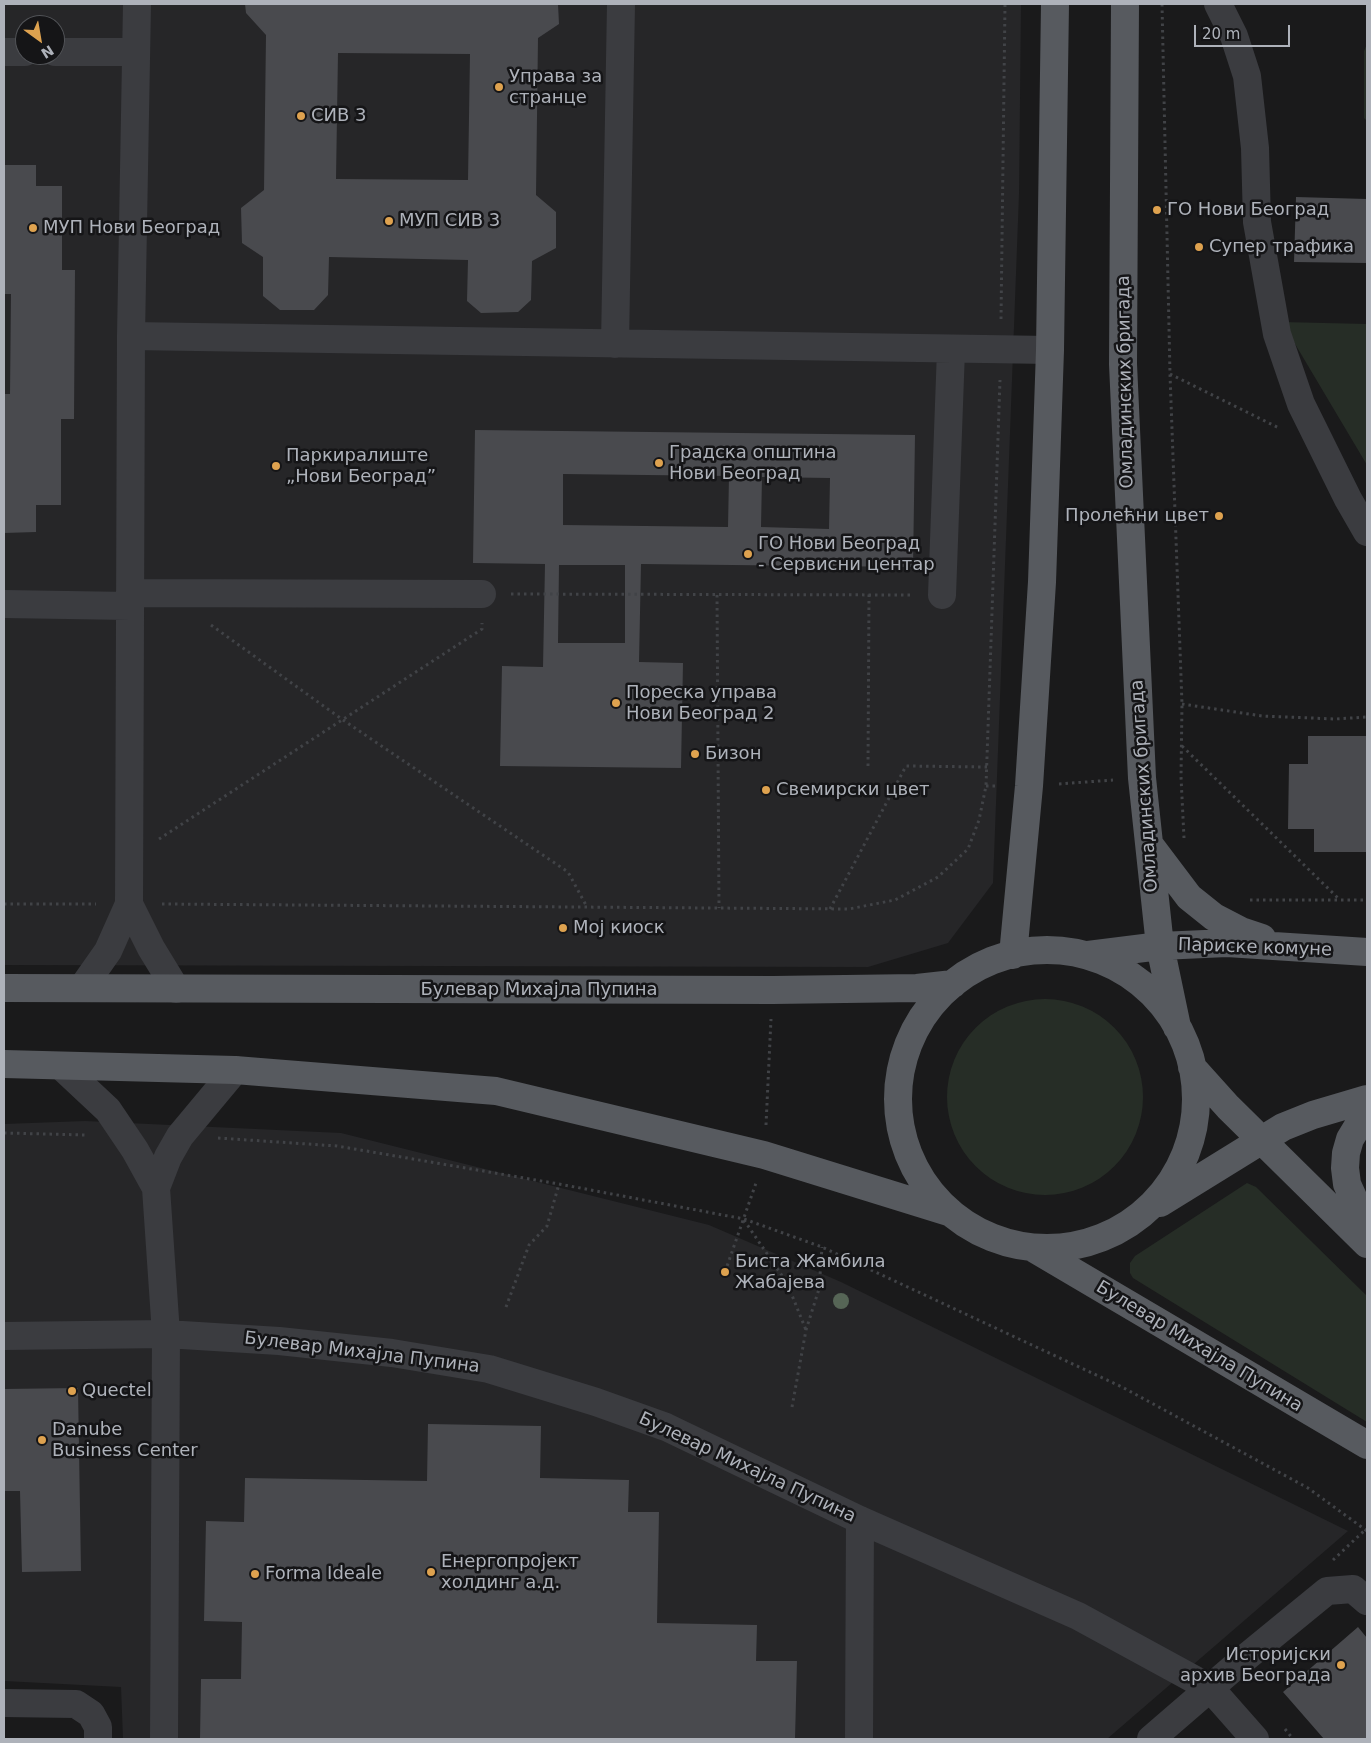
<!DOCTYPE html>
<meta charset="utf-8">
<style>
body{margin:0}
#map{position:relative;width:1371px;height:1743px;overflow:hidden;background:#1a1a1b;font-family:"DejaVu Sans",sans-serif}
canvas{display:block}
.frame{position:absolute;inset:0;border:5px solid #aeb2ba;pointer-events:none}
.north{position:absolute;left:15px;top:15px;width:50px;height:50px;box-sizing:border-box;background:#151517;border:1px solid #525458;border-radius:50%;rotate:148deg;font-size:14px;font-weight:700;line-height:20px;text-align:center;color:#aeb2ba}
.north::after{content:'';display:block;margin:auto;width:18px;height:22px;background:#dea24f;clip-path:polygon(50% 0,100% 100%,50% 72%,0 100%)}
.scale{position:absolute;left:1194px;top:25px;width:96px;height:22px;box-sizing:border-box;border:2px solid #aeb2ba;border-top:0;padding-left:6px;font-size:15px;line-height:18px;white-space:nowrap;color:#aeb2ba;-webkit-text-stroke:4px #151517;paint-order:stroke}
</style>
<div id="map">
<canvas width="1371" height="1743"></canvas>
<div class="frame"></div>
<div class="north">N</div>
<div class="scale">20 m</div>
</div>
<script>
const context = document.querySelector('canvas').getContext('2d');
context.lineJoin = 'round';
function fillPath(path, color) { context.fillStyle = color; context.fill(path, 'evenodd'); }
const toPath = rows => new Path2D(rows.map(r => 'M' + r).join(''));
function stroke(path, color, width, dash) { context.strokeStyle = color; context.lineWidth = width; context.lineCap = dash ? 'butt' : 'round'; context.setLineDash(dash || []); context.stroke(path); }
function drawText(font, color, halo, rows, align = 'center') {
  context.font = font + ' "DejaVu Sans",sans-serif'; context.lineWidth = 5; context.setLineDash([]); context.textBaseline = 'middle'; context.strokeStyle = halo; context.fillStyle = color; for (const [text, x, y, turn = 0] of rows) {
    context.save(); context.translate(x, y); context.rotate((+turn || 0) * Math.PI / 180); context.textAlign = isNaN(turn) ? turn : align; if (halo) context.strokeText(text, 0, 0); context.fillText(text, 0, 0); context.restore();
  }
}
const built = toPath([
 [4,4,1021,4,1019,194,993,883,948,943,868,967,4,965],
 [25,25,55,25,55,55,25,55],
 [85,1121,341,1133,709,1225,841,1282,1348,1531,1107,1739,123,1739,121,1687,4,1681,4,1124]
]);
const green = toPath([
 [1367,44,1367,121,1364,118,1364,51],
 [1282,322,1367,324,1367,465],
 '947 1097a98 98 0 1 1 196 0a98 98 0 1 1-196 0Z',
 [1247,1183,1256,1187,1367,1296,1367,1422,1133,1278,1130,1273,1130,1263,1135,1256]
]);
const building = toPath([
 [245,4,558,4,559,24,538,38,536,195,556,212,556,248,532,261,531,300,518,312,481,313,467,301,468,260,329,257,328,295,314,310,280,310,263,296,263,257,242,243,241,208,264,190,266,35,246,13],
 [338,53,470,54,468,180,336,179],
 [4,165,36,165,36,186,62,186,62,270,75,270,74,419,61,419,61,505,36,505,36,532,4,533,4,394,10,394,11,294,4,294],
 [1296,197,1367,199,1367,263,1294,262],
 [475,430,915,435,913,567,641,564,639,662,683,663,681,768,500,766,502,666,543,667,545,564,473,563],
 [563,474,729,476,728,527,563,525],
 [762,477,830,478,829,529,761,527],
 [559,565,625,565,625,643,558,643],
 [1308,736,1367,736,1367,852,1314,852,1314,829,1288,829,1289,764,1308,764],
 [78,1388,81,1571,22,1572,20,1491,4,1491,4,1389],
 [428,1424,541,1426,540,1478,629,1480,628,1512,659,1512,657,1623,757,1625,756,1661,797,1661,795,1739,200,1739,201,1679,241,1679,242,1622,204,1621,206,1521,244,1522,245,1478,427,1481],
 [1358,1627,1367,1638,1367,1739,1324,1739,1283,1692]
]);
const path = toPath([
 [1162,4,1170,374,1182,704,1181,777,1184,838],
 [1001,319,1005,4],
 [1170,374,1279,428],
 [511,594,913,595],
 [717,595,719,908],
 [211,625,343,720,568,872,587,907],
 [1182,704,1262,716,1335,719,1367,717],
 [1182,746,1339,899],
 [868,766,869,594],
 [1059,784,1113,780],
 [986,786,998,786],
 [159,839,482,629,482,623],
 [1250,900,1367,900],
 [4,904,96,904],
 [162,904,849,909,895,900,938,877,968,849,979,820,986,786,1000,380],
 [830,909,906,766,987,767],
 [766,1125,771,1019],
 [4,1133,87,1135],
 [218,1138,337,1146,559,1184,744,1219,822,1247,1122,1387,1308,1488,1367,1531],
 [744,1220,787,1283,806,1330],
 [725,1272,756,1183],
 [506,1307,529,1245,547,1226,559,1184],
 [792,1407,806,1330,819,1289,822,1247],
 [1333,1560,1365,1530],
 [1285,1729,1293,1739]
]);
const minor = toPath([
 [1218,4,1234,36,1247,76,1255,148,1257,222,1277,334,1301,404,1348,499,1367,532],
 [4,52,25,52],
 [55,52,136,52],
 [131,336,1050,350],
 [615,344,621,4],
 [130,593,482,594],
 [942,595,951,350],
 [4,604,130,606],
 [129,904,151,948,176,989],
 [82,988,108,951,129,904,131,336,137,4],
 [61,1066,108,1110,135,1150,156,1188,166,1334,164,1739],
 [156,1188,168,1157,180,1136,235,1070],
 [4,1336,166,1334,279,1341,392,1353,489,1369,596,1402,666,1427,860,1520,1078,1616,1210,1688,1255,1739],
 [4,1703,76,1704,91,1714,98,1727,98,1739],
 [859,1739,860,1520],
 [1151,1739,1239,1663,1327,1591,1353,1589,1367,1601]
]);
const major = toPath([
 [1125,4,1123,364,1142,778,1160,946,1177,1027],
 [1149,844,1189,897,1214,917,1241,931,1262,938],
 '898 1099a149 149 0 1 1 298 0a149 149 0 1 1-298 0Z',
 [1013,955,1029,786,1042,582,1050,350,1055,4],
 [1088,955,1160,946,1227,943,1367,952],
 [4,988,773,990,917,988,953,984],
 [4,1064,235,1070,496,1091,764,1155,948,1212],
 [1192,1067,1228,1107,1367,1244],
 [1367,1111,1350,1139,1346,1153,1345,1168,1347,1184,1367,1228],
 [1160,1203,1283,1127,1313,1115,1367,1099],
 [1033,1248,1367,1445]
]);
const trees = [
 [841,1301]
];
const markers = [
 [499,87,5,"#dea24f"],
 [301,116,5,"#dea24f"],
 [1157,210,5,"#dea24f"],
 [389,221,5,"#dea24f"],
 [33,228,5,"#dea24f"],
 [1199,247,5,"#dea24f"],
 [659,463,5,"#dea24f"],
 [276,466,5,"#dea24f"],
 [1219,516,5,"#dea24f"],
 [748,554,5,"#dea24f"],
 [616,703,5,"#dea24f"],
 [695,754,5,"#dea24f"],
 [766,790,5,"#dea24f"],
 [563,928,5,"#dea24f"],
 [725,1272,5,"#dea24f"],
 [72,1391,5,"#dea24f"],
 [42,1440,5,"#dea24f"],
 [431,1572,5,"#dea24f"],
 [255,1574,5,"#dea24f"],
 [1341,1665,5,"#dea24f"]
];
const poiNames = [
 ["Управа за",509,77],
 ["странце",509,98],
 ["СИВ 3",311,116],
 ["ГО Нови Београд",1167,210],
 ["МУП СИВ 3",399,221],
 ["МУП Нови Београд",43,228],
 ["Супер трафика",1209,247],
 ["Градска општина",669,453],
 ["Нови Београд",669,474],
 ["Паркиралиште",286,456],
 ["„Нови Београд”",286,477],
 ["Пролећни цвет",1209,516,"right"],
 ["ГО Нови Београд",758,544],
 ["- Сервисни центар",758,565],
 ["Пореска управа",626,693],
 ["Нови Београд 2",626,714],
 ["Бизон",705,754],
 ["Свемирски цвет",776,790],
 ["Мој киоск",573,928],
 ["Биста Жамбила",735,1262],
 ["Жабајева",735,1283],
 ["Quectel",82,1391],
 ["Danube",52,1430],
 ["Business Center",52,1451],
 ["Енергопројект",441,1562],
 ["холдинг а.д.",441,1583],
 ["Forma Ideale",265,1574],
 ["Историјски",1331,1655,"right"],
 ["архив Београда",1331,1676,"right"]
];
const streetNames = [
 ["Омладинских бригада",1126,382,-91],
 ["Омладинских бригада",1145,786,-94],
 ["Париске комуне",1255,948,2],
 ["Булевар Михајла Пупина",539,990],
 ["Булевар Михајла Пупина",1199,1347,31],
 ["Булевар Михајла Пупина",362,1353,7],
 ["Булевар Михајла Пупина",747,1468,25]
];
fillPath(built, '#262628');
fillPath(green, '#262d26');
fillPath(building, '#494a4e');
stroke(path, '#414347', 3, [2.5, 4]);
stroke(minor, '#3b3c40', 28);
stroke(major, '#575a5f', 28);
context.fillStyle = '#566556';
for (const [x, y] of trees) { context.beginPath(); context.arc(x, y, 8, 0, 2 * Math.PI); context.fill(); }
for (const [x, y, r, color] of markers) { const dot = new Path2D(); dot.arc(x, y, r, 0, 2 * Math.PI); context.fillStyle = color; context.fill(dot); stroke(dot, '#151517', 2); }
drawText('18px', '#aeb2ba', '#151517', poiNames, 'left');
drawText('18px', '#aeb2ba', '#151517', streetNames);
</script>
